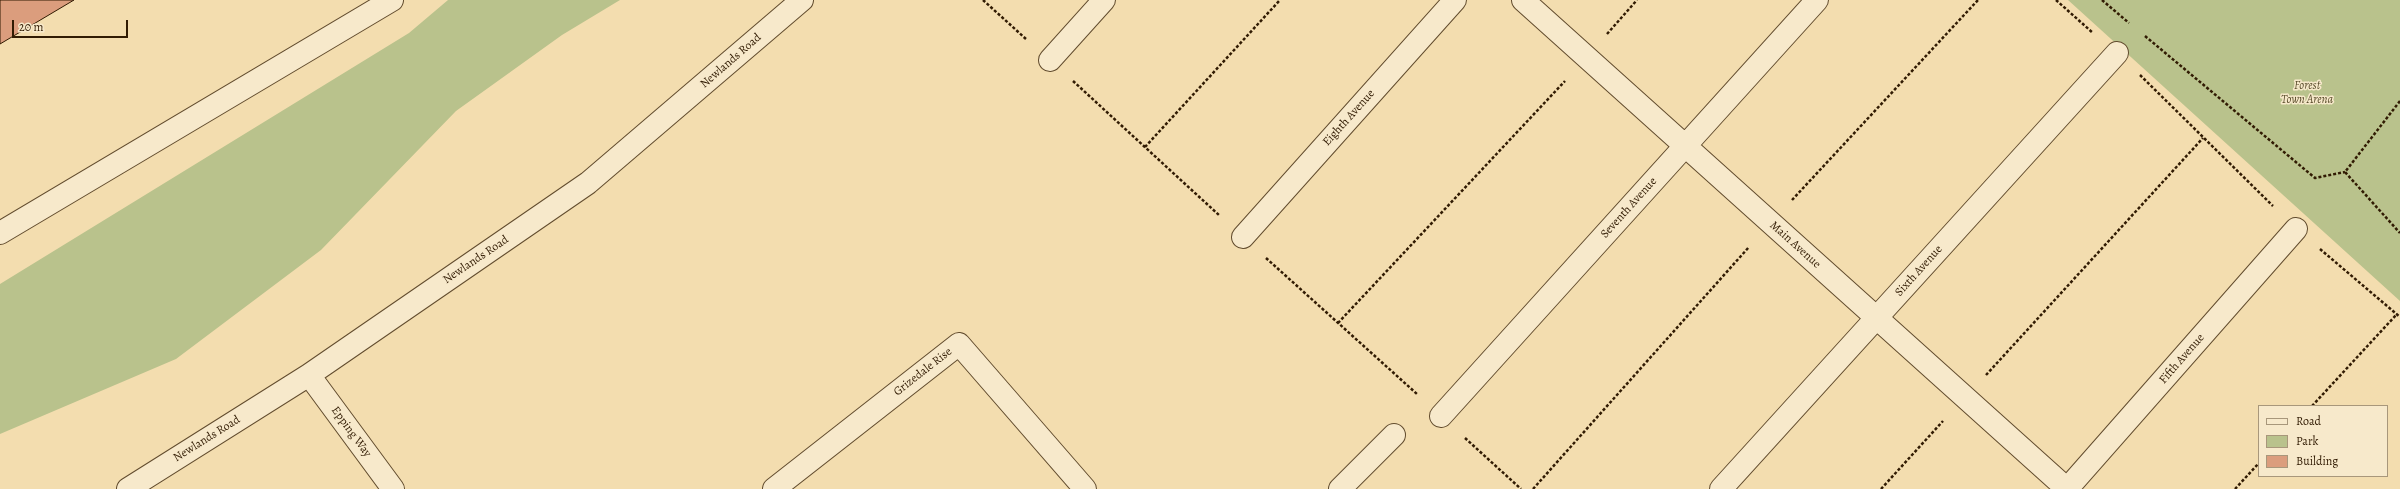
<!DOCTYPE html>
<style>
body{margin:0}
#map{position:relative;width:2400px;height:489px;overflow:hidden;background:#f3ddaf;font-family:Alegreya,serif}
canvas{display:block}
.legend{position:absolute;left:2258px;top:405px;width:130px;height:72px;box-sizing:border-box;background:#f7e9cb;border:1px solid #a8977b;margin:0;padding:5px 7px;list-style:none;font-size:12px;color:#311b03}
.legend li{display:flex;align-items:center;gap:8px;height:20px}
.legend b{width:20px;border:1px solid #a8977b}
.scale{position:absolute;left:12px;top:20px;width:116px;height:18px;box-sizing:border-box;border:2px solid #311b03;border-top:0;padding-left:5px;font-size:12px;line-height:14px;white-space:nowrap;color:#311b03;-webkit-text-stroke:3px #f7e9cb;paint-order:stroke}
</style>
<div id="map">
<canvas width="2400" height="489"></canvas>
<ul class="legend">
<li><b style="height:5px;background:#f7e9cb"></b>Road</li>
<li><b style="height:11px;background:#b9c28c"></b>Park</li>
<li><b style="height:11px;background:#db9d7d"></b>Building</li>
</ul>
<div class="scale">20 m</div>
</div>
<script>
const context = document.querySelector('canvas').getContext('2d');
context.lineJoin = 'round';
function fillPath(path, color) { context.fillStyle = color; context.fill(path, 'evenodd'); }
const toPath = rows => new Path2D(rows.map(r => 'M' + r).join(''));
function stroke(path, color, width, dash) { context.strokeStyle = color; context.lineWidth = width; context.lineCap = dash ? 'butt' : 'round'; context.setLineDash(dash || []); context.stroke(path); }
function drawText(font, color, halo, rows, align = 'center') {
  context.font = font + ' Alegreya,serif'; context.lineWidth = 3; context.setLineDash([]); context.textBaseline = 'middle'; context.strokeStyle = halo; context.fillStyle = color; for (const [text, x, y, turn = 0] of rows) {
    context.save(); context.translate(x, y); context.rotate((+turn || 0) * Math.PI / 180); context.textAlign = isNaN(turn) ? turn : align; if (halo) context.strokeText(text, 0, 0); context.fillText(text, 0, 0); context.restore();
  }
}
const green = toPath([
 [448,0,620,0,562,35,456,111,321,250,176,359,0,434,0,284,409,33],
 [2068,0,2400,0,2400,301]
]);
const building = toPath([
 [0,0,74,0,0,44,0,0]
]);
const path = toPath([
 [983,0,1026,39],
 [2056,0,2093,33],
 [2102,0,2129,23],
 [1607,34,1637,0],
 [2145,36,2315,178,2345,172],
 [2140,75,2273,206],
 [1073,81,1220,216],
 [2400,101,2345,172,2400,233],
 [1145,147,1280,0],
 [1792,200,1978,0],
 [2320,249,2400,317],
 [1266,258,1417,394],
 [1338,323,1565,81],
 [1986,375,2203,138],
 [2312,406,2397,314],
 [1465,438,1521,489],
 [1533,489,1749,247],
 [1881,489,1943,421],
 [2235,489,2259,463]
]);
const minor = toPath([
 [1523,0,2067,489],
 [1050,60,1104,0],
 [0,233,392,0],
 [1243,237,1455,0],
 [309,375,393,489],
 [1441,416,1817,0],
 [128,489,309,375,588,183,802,0],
 [774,489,959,344,1085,489],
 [1340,489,1394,435],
 [1721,489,2117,53],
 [2067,489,2296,229]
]);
const streetNames = [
 ["Newlands Road",731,61,-41],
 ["Eighth Avenue",1349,118,-48],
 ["Seventh Avenue",1629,208,-48],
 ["Main Avenue",1795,245,42],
 ["Newlands Road",476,260,-34],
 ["Sixth Avenue",1919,271,-48],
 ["Fifth Avenue",2182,359,-49],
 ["Grizedale Rise",923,372,-38],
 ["Epping Way",351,432,54],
 ["Newlands Road",207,439,-32]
];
const parkNames = [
 ["Forest",2307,86],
 ["Town Arena",2307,100]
];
fillPath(green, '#b9c28c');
fillPath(building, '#db9d7d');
stroke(building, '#311b03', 1);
stroke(minor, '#624c2e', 24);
stroke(path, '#311b03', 2.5, [3, 2]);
stroke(minor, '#f7e9cb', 22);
drawText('12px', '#311b03', '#f7e9cb', streetNames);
drawText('italic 12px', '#5a4d2c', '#f7e9cb', parkNames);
</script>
